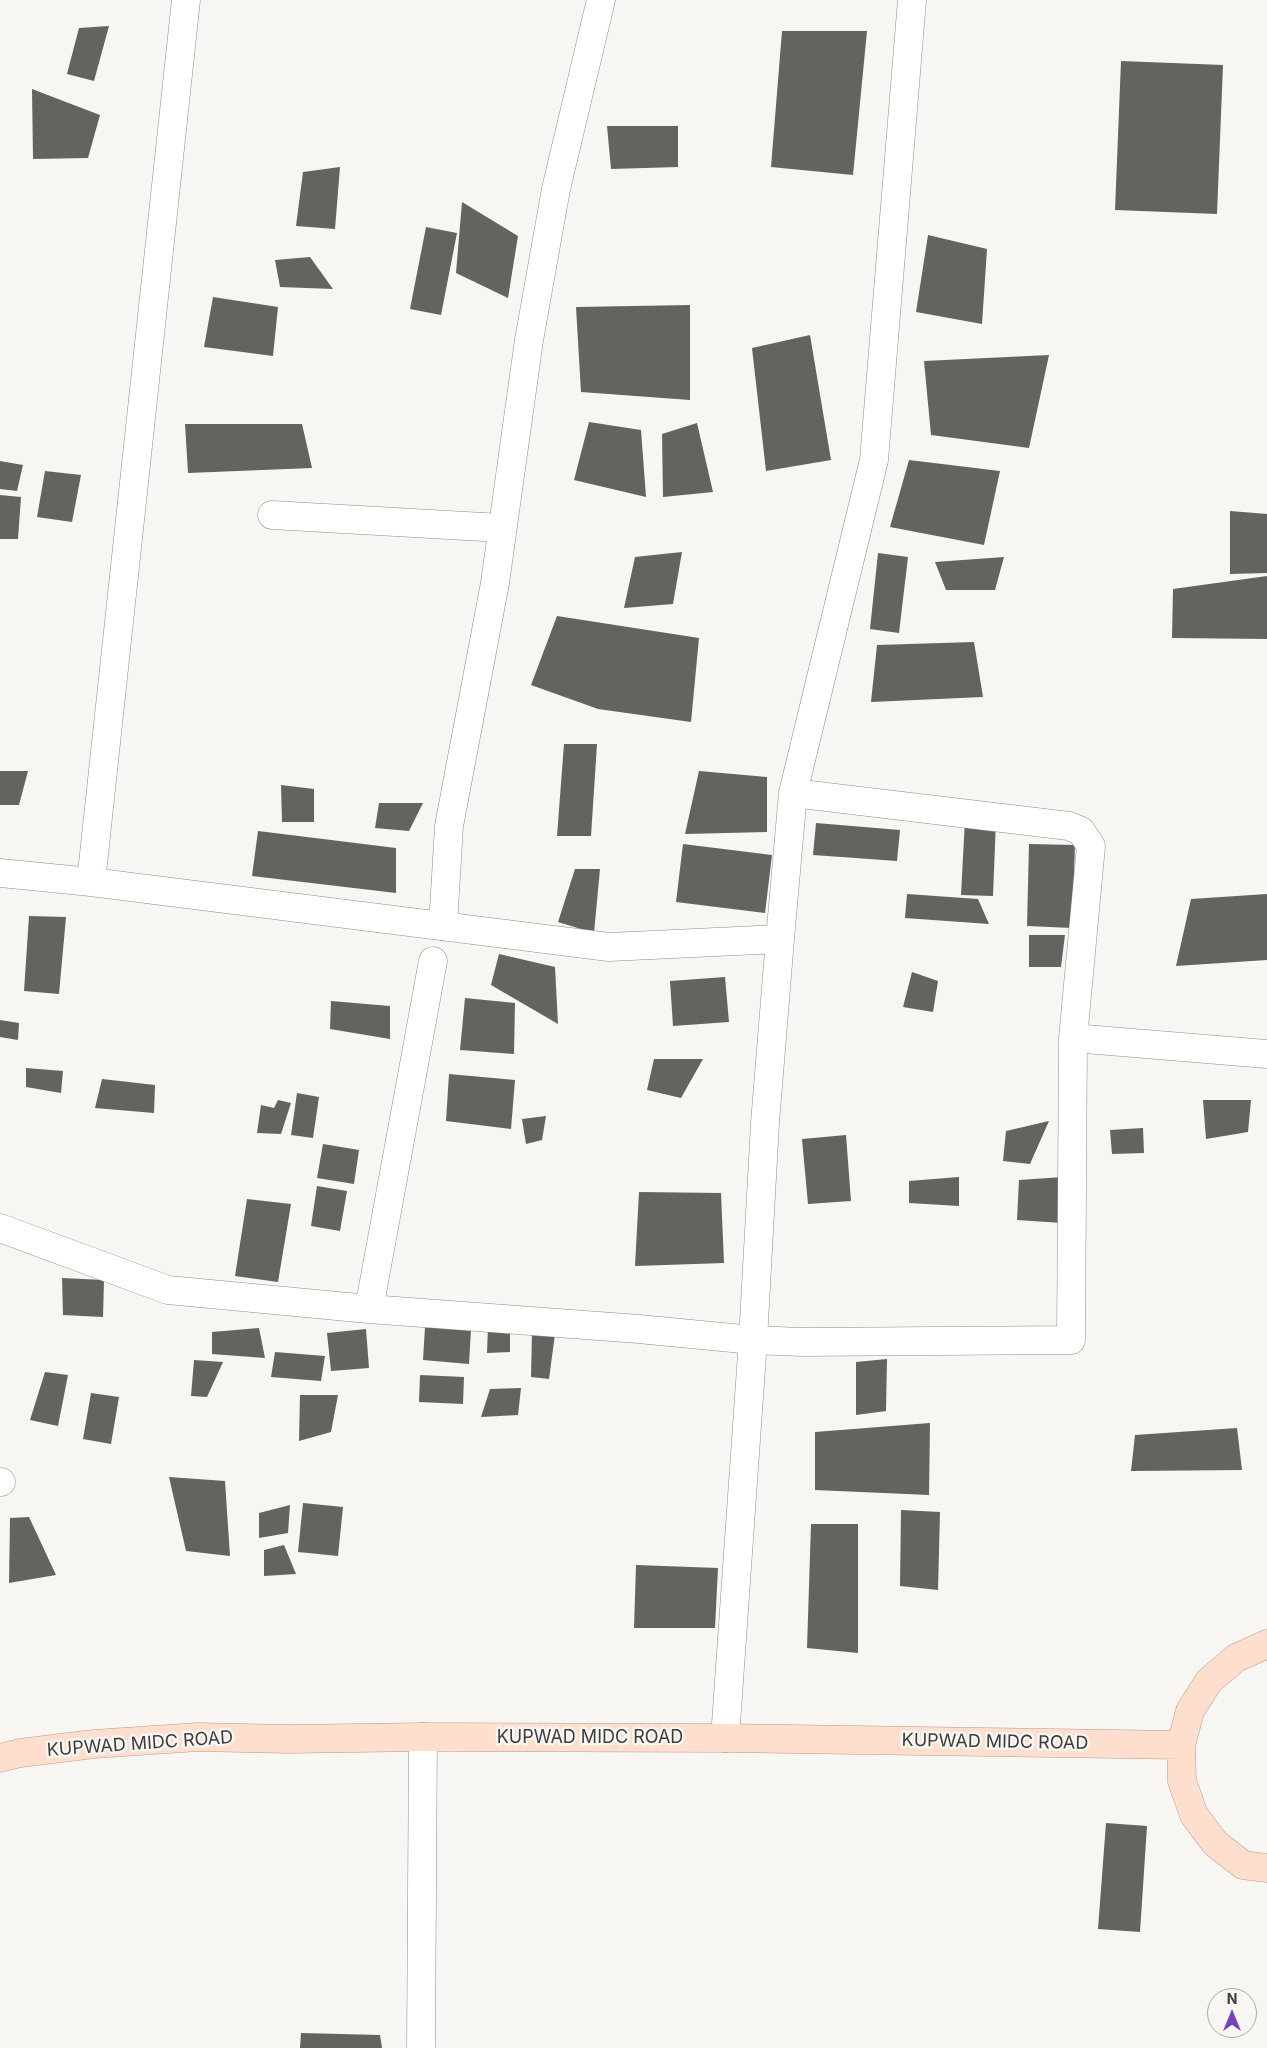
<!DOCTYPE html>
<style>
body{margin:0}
#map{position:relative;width:1267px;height:2048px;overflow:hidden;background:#f7f6f3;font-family:Inter,sans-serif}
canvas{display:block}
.north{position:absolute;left:1207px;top:1988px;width:50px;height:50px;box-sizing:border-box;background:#f7f6f3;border:1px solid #adaca9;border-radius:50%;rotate:0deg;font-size:14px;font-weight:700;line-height:20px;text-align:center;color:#3d3d3b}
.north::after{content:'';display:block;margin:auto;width:18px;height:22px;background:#7843ba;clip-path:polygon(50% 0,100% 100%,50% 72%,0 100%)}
</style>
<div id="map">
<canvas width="1267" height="2048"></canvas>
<div class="north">N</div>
</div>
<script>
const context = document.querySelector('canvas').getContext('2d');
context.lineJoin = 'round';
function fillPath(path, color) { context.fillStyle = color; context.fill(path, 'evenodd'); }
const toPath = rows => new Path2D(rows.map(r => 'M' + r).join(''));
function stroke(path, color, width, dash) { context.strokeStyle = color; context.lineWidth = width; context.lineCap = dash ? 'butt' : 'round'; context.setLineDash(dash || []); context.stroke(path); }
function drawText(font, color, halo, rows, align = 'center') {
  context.font = font + ' Inter,sans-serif'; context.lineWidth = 5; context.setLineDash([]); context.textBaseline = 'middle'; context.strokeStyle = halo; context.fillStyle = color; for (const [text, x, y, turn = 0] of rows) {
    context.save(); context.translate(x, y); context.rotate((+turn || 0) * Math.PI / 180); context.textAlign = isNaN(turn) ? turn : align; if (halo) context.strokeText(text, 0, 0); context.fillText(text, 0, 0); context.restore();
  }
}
const building = toPath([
 [109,26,94,81,67,74,79,28],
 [782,31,867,31,853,175,771,167],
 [1121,61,1223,65,1217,214,1115,210],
 [32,89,100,115,88,158,33,159],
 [607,126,678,126,678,167,611,169],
 [340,167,335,229,296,226,303,172],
 [462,202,518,236,508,298,456,273],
 [426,227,457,233,441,315,410,309],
 [928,235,987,249,982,324,916,312],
 [310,257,333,289,280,287,275,260],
 [213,297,278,307,273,356,204,347],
 [690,305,690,400,581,392,576,307],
 [810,335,831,460,766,471,752,348],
 [1049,355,1029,448,931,435,924,361],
 [589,422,641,430,646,497,574,480],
 [697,423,713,492,663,497,662,434],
 [185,424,302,424,312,468,188,473],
 [909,460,1000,471,984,545,890,527],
 [0,461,23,465,17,491,0,489],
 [45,471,81,475,72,522,37,517],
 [0,495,21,497,18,539,0,539],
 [1230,511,1267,514,1267,573,1230,574],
 [682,552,673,604,624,608,635,557],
 [878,553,908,557,899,633,870,629],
 [1004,557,995,590,946,590,935,562],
 [1267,576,1267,639,1172,638,1173,589],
 [557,616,699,638,691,722,598,709,531,685],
 [974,642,983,697,871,702,877,645],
 [564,744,597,744,591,836,557,836],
 [0,771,28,771,19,805,0,805],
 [699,771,767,777,767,832,685,834],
 [281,785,314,789,314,822,282,822],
 [379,803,423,803,409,831,375,828],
 [965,819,996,820,993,896,961,895],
 [816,823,900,830,897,861,813,855],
 [258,831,396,848,396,893,252,876],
 [683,844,772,855,765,913,676,902],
 [1029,844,1075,845,1072,928,1027,926],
 [575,869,600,869,594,933,558,922],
 [907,894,978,899,989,924,905,918],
 [1267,894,1267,960,1176,966,1191,899],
 [29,916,66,917,59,994,24,991],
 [1029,935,1065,935,1061,967,1029,967],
 [499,954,555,967,558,1024,491,985],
 [912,972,938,981,933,1012,903,1007],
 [725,977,729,1022,673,1026,670,981],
 [465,998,515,1003,514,1054,460,1050],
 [331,1001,390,1006,390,1039,330,1029],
 [0,1020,19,1023,18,1040,0,1037],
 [654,1059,703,1059,681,1098,647,1090],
 [26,1068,63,1071,61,1093,26,1087],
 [449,1074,515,1080,511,1129,446,1121],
 [102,1079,155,1085,154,1113,95,1108],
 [297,1093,319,1097,313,1138,291,1135],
 [278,1100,291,1103,281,1134,257,1133,261,1105,274,1108],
 [1203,1100,1251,1100,1248,1132,1206,1139],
 [546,1116,542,1140,526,1144,522,1119],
 [1049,1121,1030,1164,1003,1161,1006,1131],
 [1143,1128,1144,1153,1112,1154,1110,1130],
 [846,1135,851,1201,808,1204,802,1139],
 [323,1144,359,1150,354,1184,317,1178],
 [959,1177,959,1206,909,1203,909,1181],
 [1063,1177,1062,1223,1017,1220,1019,1180],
 [317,1186,347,1191,340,1231,311,1226],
 [639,1192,721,1193,724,1263,635,1266],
 [247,1199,291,1204,278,1282,235,1276],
 [62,1278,104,1280,103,1317,63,1315],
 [510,1324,510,1352,487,1353,488,1326],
 [425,1327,471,1330,469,1364,423,1360],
 [259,1328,265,1358,212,1354,212,1332],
 [366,1329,369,1368,331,1371,327,1333],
 [532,1332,555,1334,549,1379,531,1377],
 [275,1352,325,1356,321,1381,271,1377],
 [887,1359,886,1411,856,1415,856,1362],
 [194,1360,223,1362,207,1397,191,1396],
 [45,1372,68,1375,58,1426,30,1420],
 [420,1375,464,1377,463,1404,419,1402],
 [521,1388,518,1415,481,1417,490,1389],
 [91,1393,119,1397,111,1444,83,1439],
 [300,1395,338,1395,331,1432,299,1441],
 [930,1423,929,1495,815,1490,815,1432],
 [1237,1428,1242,1470,1131,1471,1135,1435],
 [169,1477,225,1481,230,1556,186,1551],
 [303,1503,343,1507,338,1556,298,1552],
 [290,1505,288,1533,259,1538,259,1513],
 [901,1510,940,1512,938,1590,900,1586],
 [29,1517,56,1575,9,1583,10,1518],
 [811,1524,858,1524,858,1653,807,1648],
 [284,1545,296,1574,264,1576,264,1550],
 [636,1565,718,1568,715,1628,634,1628],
 [1106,1823,1147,1826,1140,1932,1098,1929],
 [301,2033,380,2035,382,2048,300,2048]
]);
const minor = toPath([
 [272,515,501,528],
 [0,873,91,882,609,947,780,939,793,793,874,460,912,0],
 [91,882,186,0],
 [443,926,449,826,495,583,529,340,556,189,601,0],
 [1073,1038,1267,1054],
 [0,1228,168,1290,369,1309,639,1329,753,1340,802,1342,1071,1340,1073,1038,1091,846,1081,831,1069,826,793,793],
 [369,1309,433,961],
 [0,1482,1,1482],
 [725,1738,753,1340,765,1123,780,939],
 [421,2048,423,1737]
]);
const major = toPath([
 [1267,1644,1236,1658,1209,1681,1190,1711,1181,1745,1182,1781,1194,1815,1215,1843,1243,1865,1267,1868],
 [0,1758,20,1753,94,1744,198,1737,289,1739,423,1737,725,1738,1181,1745]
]);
const streetNames = [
 ["KUPWAD MIDC ROAD",590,1738],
 ["KUPWAD MIDC ROAD",995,1742,1],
 ["KUPWAD MIDC ROAD",140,1744,-4]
];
fillPath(building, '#646360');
stroke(minor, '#8d8c89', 29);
stroke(major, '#ba9986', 29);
stroke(minor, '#fff', 28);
stroke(major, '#fedfce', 28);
drawText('18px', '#3d3d3b', '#f7f6f3', streetNames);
</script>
